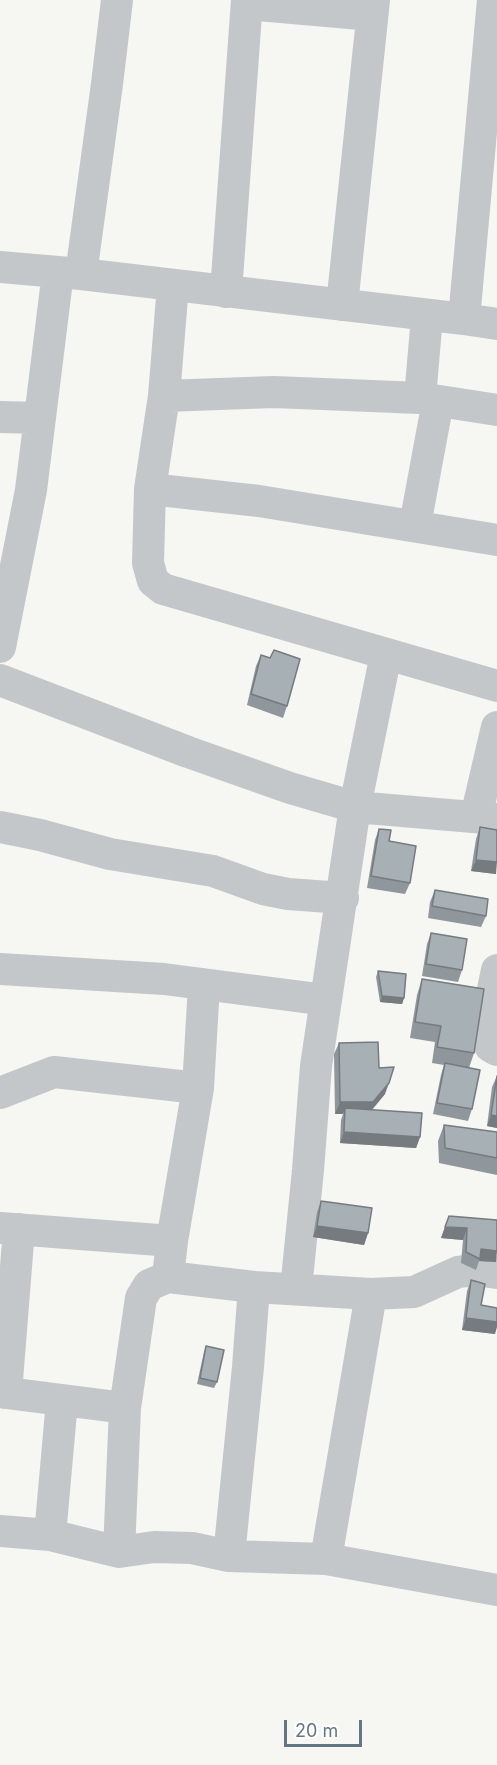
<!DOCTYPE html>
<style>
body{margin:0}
#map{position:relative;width:497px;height:1765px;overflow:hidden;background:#f6f6f2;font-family:Inter,sans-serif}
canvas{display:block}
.scale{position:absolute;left:284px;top:1720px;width:78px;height:27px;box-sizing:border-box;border:3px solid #657683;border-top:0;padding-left:8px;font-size:18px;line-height:21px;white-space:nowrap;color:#657683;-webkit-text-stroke:4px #fff;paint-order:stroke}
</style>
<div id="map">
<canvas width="497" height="1765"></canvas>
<div class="scale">20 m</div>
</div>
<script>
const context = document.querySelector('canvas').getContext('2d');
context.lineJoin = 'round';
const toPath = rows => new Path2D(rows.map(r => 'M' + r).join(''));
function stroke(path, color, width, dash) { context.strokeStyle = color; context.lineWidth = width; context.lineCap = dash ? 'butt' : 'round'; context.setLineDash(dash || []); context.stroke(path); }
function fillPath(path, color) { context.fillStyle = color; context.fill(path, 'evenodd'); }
const street = toPath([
 [247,4,372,15],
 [0,267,81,274,464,319,497,324],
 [81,274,107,84,117,0],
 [173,285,164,396,150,489,148,563,153,581,163,589,497,686],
 [226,292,247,0],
 [342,305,374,0],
 [464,319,493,0],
 [164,396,274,392,420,398,497,410],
 [420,398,427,316],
 [0,417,40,418],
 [150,489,259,501,497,540],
 [415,525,438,401],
 [0,647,31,490,58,272],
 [0,680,188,752,290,788,355,807,497,819],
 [476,817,497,727],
 [0,827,40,835,110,854,213,871,263,889,288,894,343,898],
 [0,969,164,979,326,1000],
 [497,970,484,1033,490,1046,497,1050],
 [0,1093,54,1072,198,1088],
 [0,1228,172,1241],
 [168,1277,172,1241,198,1088,204,985],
 [296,1289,308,1170,316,1066,355,807,386,654],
 [0,1392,125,1408],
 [6,1393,19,1229],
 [0,1531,50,1535,119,1552,154,1547,192,1548,229,1556,248,1367,254,1287],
 [50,1535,62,1401],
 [119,1552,125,1408,141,1298,149,1285,168,1277,254,1287,371,1294,414,1292,458,1272,476,1270,497,1273],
 [229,1556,326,1559,497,1590],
 [326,1559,371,1294]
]);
const wall = toPath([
 [261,655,287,706,283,718,247,705,256,666],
 [480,827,496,874,471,871,476,839],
 [379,829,389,841,410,883,405,894,367,888,375,840],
 [435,890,486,916,481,927,428,918,430,902],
 [431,933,462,970,458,982,422,976,427,944],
 [378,971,404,998,402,1004,380,1002,376,977],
 [422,979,474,1053,469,1068,472,1109,468,1121,433,1114,441,1075,444,1065,432,1063,435,1042,410,1038,417,995],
 [339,1043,379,1068,385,1094,372,1110,420,1137,416,1148,340,1143,341,1120,343,1114,335,1114,334,1054],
 [497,1076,497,1128,487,1126,492,1087],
 [444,1125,497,1132,497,1175,439,1163,438,1141],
 [321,1201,368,1233,364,1245,313,1237,317,1212],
 [449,1216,497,1220,496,1262,479,1261,476,1270,461,1263,463,1240,441,1238],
 [471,1280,481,1305,495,1334,462,1330,467,1291],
 [206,1346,217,1382,214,1388,197,1384,204,1352]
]);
const shadedWall = toPath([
 [476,860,497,862,496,874,471,871],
 [382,996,404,998,402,1004,380,1002],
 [389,1083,385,1094,369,1113,345,1108,343,1114,335,1114,340,1102],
 [491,1115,497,1116,497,1128,487,1126],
 [344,1132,420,1137,416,1148,340,1143],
 [317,1226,368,1233,364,1245,313,1237],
 [445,1227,467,1228,463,1240,441,1238],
 [481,1249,497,1251,496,1262,479,1261],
 [466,1318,497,1322,497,1327,495,1334,462,1330]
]);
const building = toPath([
 [274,650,300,659,287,706,251,694,261,655,270,658,274,650],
 [480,827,497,830,497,862,476,860,480,827],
 [379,829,391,830,389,841,416,846,410,883,371,876,379,829],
 [435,890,488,899,486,916,432,906,435,890],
 [431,933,467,939,462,970,426,964,431,933],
 [378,971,406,974,404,998,382,996,378,971],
 [422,979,484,989,474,1053,437,1047,441,1026,415,1022,422,979],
 [378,1042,379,1068,394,1067,389,1083,373,1102,340,1102,339,1043,378,1042],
 [445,1063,480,1070,472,1109,437,1103,445,1063],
 [497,1076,497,1116,491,1115,497,1076],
 [345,1108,422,1113,420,1137,344,1132,345,1108],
 [444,1125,497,1132,497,1158,445,1148,444,1125],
 [321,1201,372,1208,368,1233,317,1226,321,1201],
 [449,1216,497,1220,497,1251,481,1249,480,1259,466,1252,467,1228,445,1227,449,1216],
 [471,1280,485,1284,481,1305,497,1308,497,1322,466,1318,471,1280],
 [206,1346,224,1350,217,1382,200,1378,206,1346]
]);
stroke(street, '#c3c7ca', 32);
fillPath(wall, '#90979c');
fillPath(shadedWall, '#757b7f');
fillPath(building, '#a7b0b5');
stroke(building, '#757b7f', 1.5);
</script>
